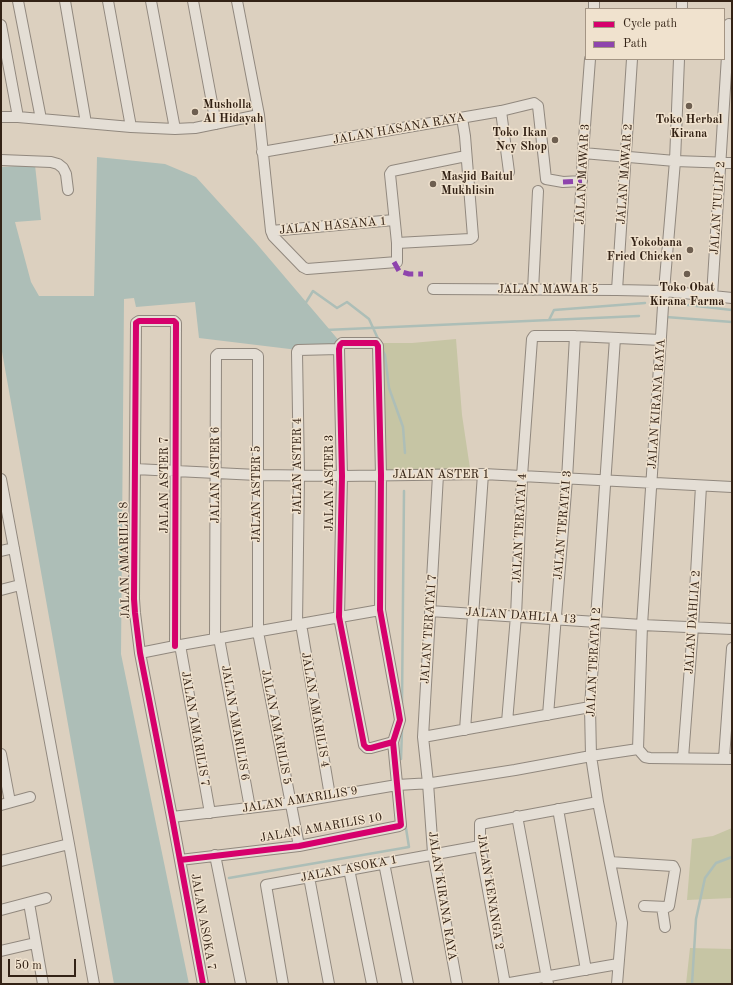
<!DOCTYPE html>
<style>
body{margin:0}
#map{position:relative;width:733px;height:985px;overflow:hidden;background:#dcd0bf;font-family:"Old Standard TT",serif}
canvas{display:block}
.frame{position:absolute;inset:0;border:2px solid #332215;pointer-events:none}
.legend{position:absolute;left:585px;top:8px;width:140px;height:52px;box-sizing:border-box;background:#f0e2ce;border:1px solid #a49584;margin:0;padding:5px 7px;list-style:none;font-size:12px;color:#332215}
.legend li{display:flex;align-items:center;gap:8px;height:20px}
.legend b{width:20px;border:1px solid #a49584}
.scale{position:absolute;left:8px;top:959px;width:68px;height:18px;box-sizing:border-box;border:2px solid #332215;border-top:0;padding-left:5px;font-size:12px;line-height:14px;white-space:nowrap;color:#332215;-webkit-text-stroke:3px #f0e2ce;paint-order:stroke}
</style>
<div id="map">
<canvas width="733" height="985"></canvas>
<div class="frame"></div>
<ul class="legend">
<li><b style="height:5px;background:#d6006c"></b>Cycle path</li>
<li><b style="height:5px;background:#8e44ad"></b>Path</li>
</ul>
<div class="scale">50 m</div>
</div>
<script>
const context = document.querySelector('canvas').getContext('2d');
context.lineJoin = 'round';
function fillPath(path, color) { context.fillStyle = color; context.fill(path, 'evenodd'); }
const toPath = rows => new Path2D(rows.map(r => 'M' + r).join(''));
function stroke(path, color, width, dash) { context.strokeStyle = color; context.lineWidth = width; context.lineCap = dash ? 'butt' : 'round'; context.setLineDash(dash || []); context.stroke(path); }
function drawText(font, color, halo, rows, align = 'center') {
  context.font = font + ' "Old Standard TT",serif'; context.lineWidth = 3; context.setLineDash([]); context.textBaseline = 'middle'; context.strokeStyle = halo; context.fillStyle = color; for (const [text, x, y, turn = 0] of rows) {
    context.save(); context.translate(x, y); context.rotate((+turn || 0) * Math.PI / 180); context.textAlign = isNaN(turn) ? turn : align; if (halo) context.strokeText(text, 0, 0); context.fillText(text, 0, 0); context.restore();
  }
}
const green = toPath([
 [456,339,462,415,471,475,381,475,376,343,412,343],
 [732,828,732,898,687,900,692,839,713,836],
 [690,948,732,949,732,984,686,984]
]);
const water = toPath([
 [97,157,165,164,196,177,256,243,341,343,298,350,199,338,195,302,136,307,134,298,124,299,121,654,189,984,114,984,1,346,1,167,35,165,41,220,15,222,31,282,39,296,94,296]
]);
const stream = toPath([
 [670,303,732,310],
 [305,304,313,291,337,308,347,302,369,319,379,341],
 [666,317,732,322],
 [549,320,554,310,645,303],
 [326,330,639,316],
 [382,349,385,355,389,388,403,427,405,453],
 [402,704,404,491],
 [401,759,402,729],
 [229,878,409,847,405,822],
 [692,984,696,919,705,878,716,863,732,857]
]);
const minor = toPath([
 [18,1,41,119],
 [65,1,86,123],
 [108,1,131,127],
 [151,1,175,129],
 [193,1,216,124],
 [237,1,259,115,271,231,273,236,303,267,307,269,397,262,397,243,390,174,392,171,466,156],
 [594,9,594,1],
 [682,9,682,1],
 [1,25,18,117],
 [501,111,509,172],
 [1,117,18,117,131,127,175,129,195,128,259,115],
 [262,152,501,111,534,103,538,106,546,179,563,182,582,181],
 [583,153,675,161,732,163],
 [1,160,51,162,58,164,63,168,66,174,68,190],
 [271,231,394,220],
 [397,243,470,239,473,237,465,136,462,118],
 [433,289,617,290,664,291,732,298],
 [576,289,583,153,590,59],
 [533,290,538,191],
 [617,290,632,59],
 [712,296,729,24],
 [615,338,590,707,591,756,598,802,622,923,617,984],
 [135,469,257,475,342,476,483,474,732,487],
 [438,475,423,737,428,783,433,853,457,984],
 [1,479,69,844,94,984],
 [1,551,14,548],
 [1,590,20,585],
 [430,611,642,625,732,629],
 [297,624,299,475,297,352,298,350,339,349],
 [301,624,330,796],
 [219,638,250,808],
 [215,639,216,356,218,354,255,354,258,356,258,632,299,846],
 [180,645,210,813],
 [175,646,176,323,174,321,139,321,136,323,134,599,135,613,140,653,172,817,203,984],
 [140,653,175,646,380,610],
 [548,715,567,479,575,336],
 [507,722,516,616,522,476,532,339,534,336,575,336,661,340],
 [465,730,483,474],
 [423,737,590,707],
 [638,749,642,625,664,291,675,161,679,59],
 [638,749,645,757,650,758,732,759],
 [1,754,10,802],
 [683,758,693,627,701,486],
 [724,758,732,648],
 [1,805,30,797],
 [558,809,586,970],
 [517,816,548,984],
 [172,817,291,803,397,785,432,783,515,770,591,756,638,749],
 [215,855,241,984],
 [180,860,299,846,399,826,401,825,393,742,400,720,398,708,380,610,381,475,378,346,376,343,342,343,340,345,339,349,342,476,339,617,364,745,367,748,371,748,393,742],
 [1,861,69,844],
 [610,862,673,866,675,870,669,906,667,907,644,906],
 [384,863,408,984],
 [349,869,372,984],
 [309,877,329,984],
 [29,903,43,984],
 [662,907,665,927],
 [1,910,46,898],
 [1,951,35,943],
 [283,984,266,885,480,846],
 [504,984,618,964],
 [505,984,480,846,480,824,598,802]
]);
const quiet = toPath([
 [563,182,582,181],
 [394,262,399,271,409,274,423,274]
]);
const cycleway = toPath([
 [175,646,176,323,174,321,139,321,136,323,134,599,135,613,140,653,172,817,203,984],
 [180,860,299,846,399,826,401,825,393,742,400,720,398,708,380,610,381,475,378,346,376,343,342,343,340,345,339,349,342,476,339,617,364,745,367,748,371,748,393,742]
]);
const markers = [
 [689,106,4,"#6e5f50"],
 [195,112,4,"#6e5f50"],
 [555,140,4,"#6e5f50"],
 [433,184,4,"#6e5f50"],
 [690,250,4,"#6e5f50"],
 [687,274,4,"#6e5f50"]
];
const poiNames = [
 ["Musholla",203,105],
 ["Al Hidayah",203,119],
 ["Toko Herbal",689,120,"center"],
 ["Kirana",689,134,"center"],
 ["Toko Ikan",547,133,"right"],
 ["Ncy Shop",547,147,"right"],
 ["Masjid Baitul",441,177],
 ["Mukhlisin",441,191],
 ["Yokobana",682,243,"right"],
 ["Fried Chicken",682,257,"right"],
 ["Toko Obat",687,288,"center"],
 ["Kirana Farma",687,302,"center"]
];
const streetNames = [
 ["JALAN HASANA RAYA",399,129,-10],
 ["JALAN MAWAR 3",583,174,-87],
 ["JALAN MAWAR 2",625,174,-86],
 ["JALAN TULIP 2",718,208,-86],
 ["JALAN HASANA 1",333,226,-5],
 ["JALAN MAWAR 5",548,290],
 ["JALAN KIRANA RAYA",657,404,-86],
 ["JALAN ASTER 4",298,466,-90],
 ["JALAN ASTER 6",216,475,-90],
 ["JALAN ASTER 1",441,475],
 ["JALAN ASTER 3",330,483,-90],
 ["JALAN ASTER 7",165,485,-90],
 ["JALAN ASTER 5",257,494,-90],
 ["JALAN TERATAI 3",563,525,-85],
 ["JALAN TERATAI 4",520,528,-87],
 ["JALAN AMARILIS 8",125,560,-91],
 ["JALAN DAHLIA 13",521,616,4],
 ["JALAN DAHLIA 2",693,622,-86],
 ["JALAN TERATAI 7",429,629,-86],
 ["JALAN TERATAI 2",594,662,-87],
 ["JALAN AMARILIS 4",315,710,80],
 ["JALAN AMARILIS 6",235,723,80],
 ["JALAN AMARILIS 5",276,727,79],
 ["JALAN AMARILIS 7",195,729,80],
 ["JALAN AMARILIS 9",300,800,-9],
 ["JALAN AMARILIS 10",321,828,-10],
 ["JALAN ASOKA 1",349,869,-11],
 ["JALAN KENANGA 2",490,892,81],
 ["JALAN KIRANA RAYA",442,896,81],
 ["JALAN ASOKA 7",203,922,80]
];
fillPath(green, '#c6c5a4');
fillPath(water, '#adbeb7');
stroke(stream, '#adbeb7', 2.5);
stroke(minor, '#91887e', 12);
stroke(minor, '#e4ded5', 10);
stroke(quiet, '#8e44ad', 5, [10, 5]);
stroke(cycleway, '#d6006c', 6);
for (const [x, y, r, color] of markers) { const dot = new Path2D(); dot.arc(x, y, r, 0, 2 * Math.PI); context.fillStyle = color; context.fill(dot); stroke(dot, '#f0e2ce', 1.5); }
drawText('bold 12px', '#332215', '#f0e2ce', poiNames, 'left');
drawText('12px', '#332215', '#f0e2ce', streetNames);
</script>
